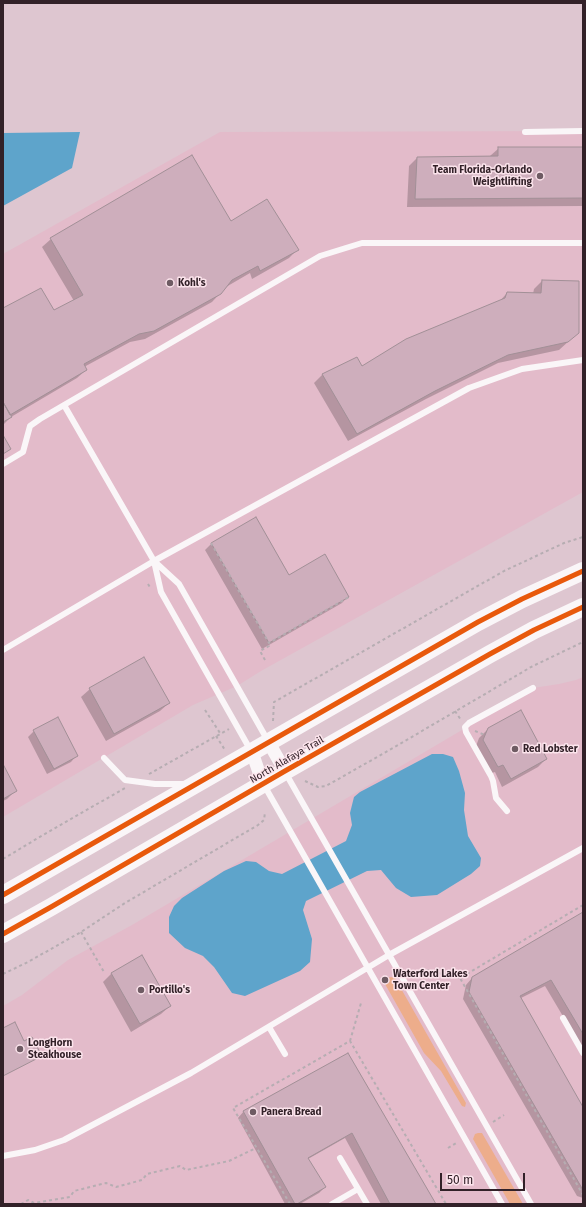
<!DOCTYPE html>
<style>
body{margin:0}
#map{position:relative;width:586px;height:1207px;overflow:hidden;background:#dec6d0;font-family:"Fira Sans",sans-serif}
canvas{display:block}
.frame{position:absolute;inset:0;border:4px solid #322128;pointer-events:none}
.scale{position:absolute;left:440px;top:1173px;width:85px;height:18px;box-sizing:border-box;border:2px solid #322128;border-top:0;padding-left:5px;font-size:12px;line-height:14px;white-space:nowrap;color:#322128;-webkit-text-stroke:3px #fce4ec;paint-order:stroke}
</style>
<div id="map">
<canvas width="586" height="1207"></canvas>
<div class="frame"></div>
<div class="scale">50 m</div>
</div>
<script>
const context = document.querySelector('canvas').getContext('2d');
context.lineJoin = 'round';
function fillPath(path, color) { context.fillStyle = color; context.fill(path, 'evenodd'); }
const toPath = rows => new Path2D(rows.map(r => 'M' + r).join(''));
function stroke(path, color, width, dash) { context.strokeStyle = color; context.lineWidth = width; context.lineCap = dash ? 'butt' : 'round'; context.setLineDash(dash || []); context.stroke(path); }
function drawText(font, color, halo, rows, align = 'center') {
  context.font = font + ' "Fira Sans",sans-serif'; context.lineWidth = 3; context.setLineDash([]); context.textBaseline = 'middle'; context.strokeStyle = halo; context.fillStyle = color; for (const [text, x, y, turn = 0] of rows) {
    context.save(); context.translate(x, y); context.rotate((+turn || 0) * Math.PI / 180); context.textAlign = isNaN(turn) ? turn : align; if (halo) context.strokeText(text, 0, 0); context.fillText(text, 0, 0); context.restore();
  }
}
const built = toPath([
 [583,131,583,492,261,671,237,686,193,705,3,817,3,254,220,132],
 [583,677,583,1204,3,1204,3,1006,22,995,68,960,132,925,533,688,559,684,576,680]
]);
const green = toPath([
 [391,977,395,978,466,1103,465,1107,462,1106,441,1071,424,1053,385,984,387,978],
 [478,1133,482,1133,523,1204,510,1204,473,1139,475,1134]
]);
const water = toPath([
 [80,132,72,168,3,206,3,133],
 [432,754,443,754,453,757,459,771,465,793,464,810,468,836,481,858,480,866,471,874,437,895,411,897,396,888,381,870,367,871,306,901,303,910,312,939,310,962,300,971,245,996,232,993,214,967,203,956,185,948,169,933,169,917,174,906,182,898,224,871,246,861,256,862,269,871,282,874,346,841,352,825,350,813,354,797,360,792]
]);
const shadow = toPath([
 [499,148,583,148,583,206,407,207,409,166,417,158,490,156],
 [230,222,297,250,289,258,252,279,250,273,226,287,212,302,145,339,130,342,84,367,86,370,77,378,11,417,3,425,3,310,54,312,74,301,42,247,51,239],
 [542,281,569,341,559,350,498,363,426,399,348,441,314,383,322,375,356,358,362,367,499,302,507,293,533,294,534,289],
 [212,543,289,576,348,596,342,603,262,649,205,550],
 [90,689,169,703,160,711,106,741,81,697],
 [488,729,546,759,538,767,502,787,495,772,489,774,475,749,479,738],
 [34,731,77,755,71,762,47,774,28,737],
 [3,766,16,790,7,799,3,801],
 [583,913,583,1050,545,986,521,998,583,1109,583,1198,577,1196,463,999,466,985,472,978],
 [141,956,170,1006,161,1014,131,1032,103,982,111,974],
 [348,1054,435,1204,381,1204,345,1138,308,1159,325,1187,319,1193,300,1204,285,1204,238,1118,244,1111]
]);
const building = toPath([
 [498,147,583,147,583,198,415,199,417,157,498,156,498,147],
 [192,155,231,221,267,199,299,250,260,271,258,266,232,280,221,294,154,331,139,334,84,364,87,370,10,415,3,402,3,308,41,288,54,310,83,295,50,238,192,155],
 [542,280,579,281,579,333,568,342,508,355,435,391,357,434,322,374,357,357,362,366,406,339,505,298,507,292,541,293,542,280],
 [3,402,12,417,3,422,3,402],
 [3,435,11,449,3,454,3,435],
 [256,517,289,575,325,554,349,597,269,643,211,543,256,517],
 [144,657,170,703,114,734,89,688,144,657],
 [521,710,547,759,511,779,503,765,498,767,483,740,488,728,521,710],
 [58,717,78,756,54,769,33,730,58,717],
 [3,764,17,791,3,799,3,764],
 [583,912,583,1034,551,980,520,996,583,1107,583,1190,469,992,472,977,583,912],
 [142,955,171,1006,140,1024,111,973,142,955],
 [15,1022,24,1041,32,1037,42,1056,3,1076,3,1028,15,1022],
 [348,1053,436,1204,390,1204,352,1133,308,1158,326,1187,297,1204,295,1204,243,1111,348,1053]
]);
const path = toPath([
 [211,543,269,643,349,597],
 [148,584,151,589],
 [265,660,260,651,269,646,269,643],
 [205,710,220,733],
 [455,711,461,720],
 [273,721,274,702,504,571,564,543,583,537],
 [475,731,485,735],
 [216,736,225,750],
 [149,774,229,729],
 [305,781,318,787,326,786,393,748,531,667,583,642],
 [3,859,43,835,125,788],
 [583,905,460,978,583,1195],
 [81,932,104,972],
 [421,969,460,978],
 [3,974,28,962,81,932,125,903,258,825,264,820,265,812],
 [350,1041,361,1003],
 [493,1122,504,1115],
 [448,1148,458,1142],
 [21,1204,28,1200,34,1203,70,1197,74,1191,106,1183,116,1187,142,1180,147,1174,180,1166,186,1170,229,1161,256,1148],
 [290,1204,233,1108,350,1041,446,1204]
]);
const lane = toPath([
 [525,132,583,131],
 [64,405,154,561,161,592,251,751],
 [3,464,23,452,30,426,40,419,320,256,362,243,583,243],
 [154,561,179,584,268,741],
 [3,650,154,561,469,388,522,369,583,360],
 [104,758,125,780,155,784,186,784],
 [285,772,531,1204],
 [264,785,502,1204],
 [507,811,496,798,493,781,491,776,466,732,465,727,469,723,533,688],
 [563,1018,583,1053],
 [269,1027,285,1054],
 [3,1156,35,1150,64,1140,191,1073,389,955,583,848],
 [340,1158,367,1204],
 [332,1204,358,1189]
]);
const street = toPath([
 [269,743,285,771],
 [252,752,263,784]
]);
const secondary = toPath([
 [3,895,478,622,522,599,583,571],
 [3,934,51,907,285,771,490,654,534,630,583,607]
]);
const cycleway = toPath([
 [3,895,478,622,522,599,583,571],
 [3,934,51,907,285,771,490,654,534,630,583,607]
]);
const markers = [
 [540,176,4,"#6e5b63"],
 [170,283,4,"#6e5b63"],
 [515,749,4,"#6e5b63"],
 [385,980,4,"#6e5b63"],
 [141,990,4,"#6e5b63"],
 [20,1049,4,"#6e5b63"],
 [253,1112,4,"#6e5b63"]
];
const poiNames = [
 ["Team Florida-Orlando",532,170,"right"],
 ["Weightlifting",532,182,"right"],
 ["Kohl's",178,283],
 ["Red Lobster",523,749],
 ["Waterford Lakes",393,974],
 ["Town Center",393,986],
 ["Portillo's",149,990],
 ["LongHorn",28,1043],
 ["Steakhouse",28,1055],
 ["Panera Bread",261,1112]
];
const streetNames = [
 ["North Alafaya Trail",287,760,-30]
];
fillPath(built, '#e3bbca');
fillPath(green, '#edad8b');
fillPath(water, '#5ea4cb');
fillPath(shadow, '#0003');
fillPath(building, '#ceaebc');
stroke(building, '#a29097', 1);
stroke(path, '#b6adb2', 2, [3, 3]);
stroke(lane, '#faf6f8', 6);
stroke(street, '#faf6f8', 13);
stroke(secondary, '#faf6f8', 18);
stroke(cycleway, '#e8590c', 5);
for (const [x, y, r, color] of markers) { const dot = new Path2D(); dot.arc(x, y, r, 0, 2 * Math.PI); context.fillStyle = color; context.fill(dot); stroke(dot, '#fce4ec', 1.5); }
drawText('bold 10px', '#322128', '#fce4ec', poiNames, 'left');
drawText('10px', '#322128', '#fce4ec', streetNames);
</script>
